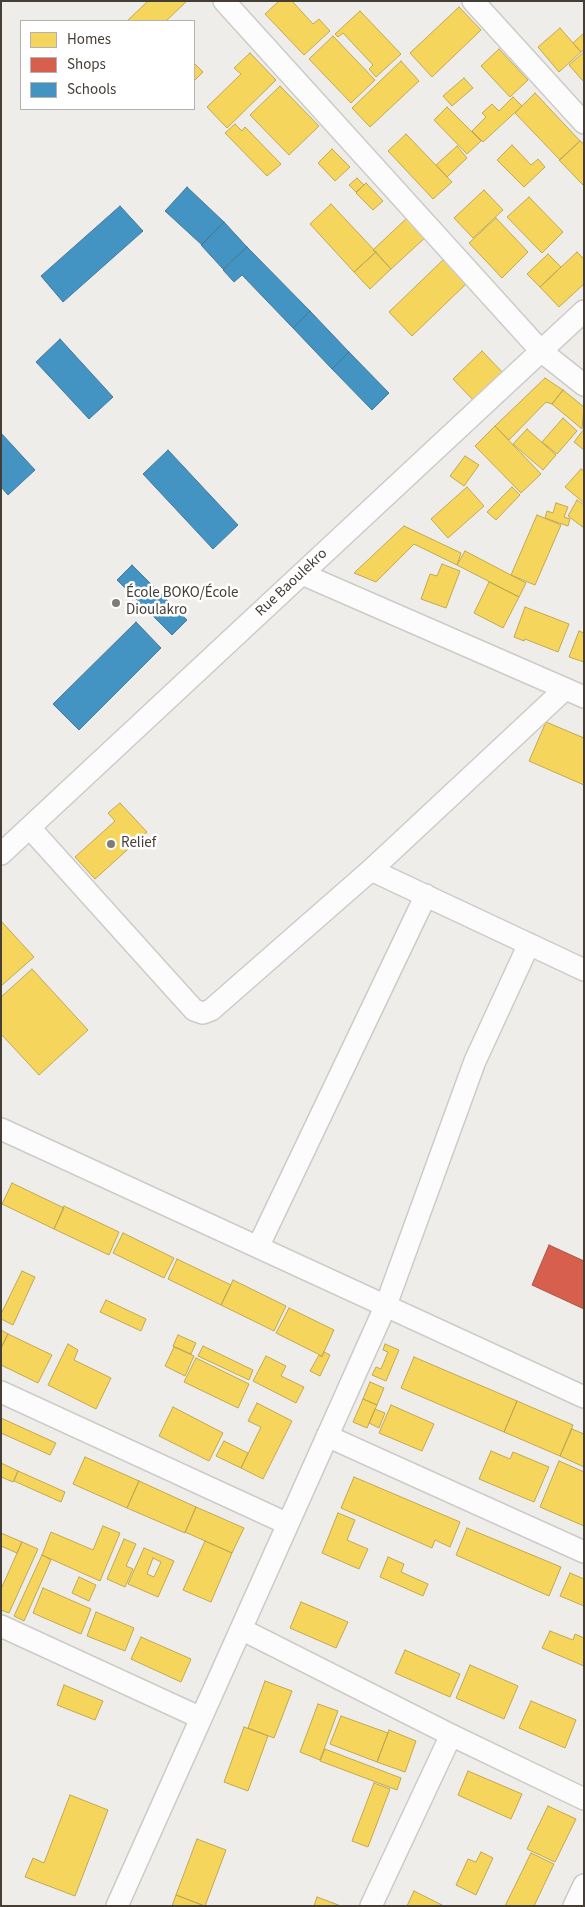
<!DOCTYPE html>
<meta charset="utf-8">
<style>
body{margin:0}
#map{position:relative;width:585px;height:1907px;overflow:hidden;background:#efedea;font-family:"Source Sans 3",sans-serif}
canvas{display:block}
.frame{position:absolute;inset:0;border:2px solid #453e37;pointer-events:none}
.legend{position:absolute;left:20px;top:20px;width:175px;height:90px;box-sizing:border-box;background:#fff;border:1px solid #b5b2af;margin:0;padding:6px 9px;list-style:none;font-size:15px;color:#453e37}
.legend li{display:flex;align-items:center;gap:10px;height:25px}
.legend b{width:25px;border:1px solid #b5b2af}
</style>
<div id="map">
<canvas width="585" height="1907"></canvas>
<div class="frame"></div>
<ul class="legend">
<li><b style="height:14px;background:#f6d55c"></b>Homes</li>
<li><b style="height:14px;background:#d6604d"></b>Shops</li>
<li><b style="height:14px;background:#4393c3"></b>Schools</li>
</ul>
</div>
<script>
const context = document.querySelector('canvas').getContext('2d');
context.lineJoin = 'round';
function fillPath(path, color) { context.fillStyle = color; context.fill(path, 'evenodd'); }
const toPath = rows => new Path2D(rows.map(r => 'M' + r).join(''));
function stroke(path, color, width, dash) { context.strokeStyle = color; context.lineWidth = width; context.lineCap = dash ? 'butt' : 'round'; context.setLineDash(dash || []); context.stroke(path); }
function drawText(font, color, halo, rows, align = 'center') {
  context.font = font + ' "Source Sans 3",sans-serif'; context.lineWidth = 5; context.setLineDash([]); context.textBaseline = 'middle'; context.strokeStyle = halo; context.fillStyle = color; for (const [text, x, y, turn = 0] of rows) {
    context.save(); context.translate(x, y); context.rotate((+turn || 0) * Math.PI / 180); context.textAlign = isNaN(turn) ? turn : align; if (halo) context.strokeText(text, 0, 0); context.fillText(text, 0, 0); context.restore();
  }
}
const homes = toPath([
 [148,1,187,1,166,21,127,21,148,1],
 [279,1,292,1,313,24,319,19,330,31,304,55,265,14,279,1],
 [459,7,481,30,432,77,410,53,459,7],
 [360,11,401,54,376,77,369,69,373,65,343,33,338,37,335,34,360,11],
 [560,28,581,52,559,72,538,47,560,28],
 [584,33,584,50,581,52,573,43,584,33],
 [333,36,375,80,351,103,309,59,333,36],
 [499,49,528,80,510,97,481,66,499,49],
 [584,52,584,82,569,65,584,52],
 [250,53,276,80,227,128,207,107,241,74,234,68,250,53],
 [401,61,419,81,370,127,352,108,401,61],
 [194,63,203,72,194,81,194,63],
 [464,78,473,88,452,106,443,96,464,78],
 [280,86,319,126,289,155,250,115,280,86],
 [535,93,580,141,560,160,515,113,535,93],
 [513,97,522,106,483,142,472,131,486,117,482,113,492,104,499,111,513,97],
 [447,107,481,141,467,154,434,120,447,107],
 [235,124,242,131,245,127,281,164,267,176,225,133,235,124],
 [406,134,452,182,433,199,388,151,406,134],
 [580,141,584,144,584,186,559,160,580,141],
 [512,145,531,165,538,159,545,167,524,187,497,160,512,145],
 [457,146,467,158,447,177,436,165,457,146],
 [332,149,350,167,335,181,318,163,332,149],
 [357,178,364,185,356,192,349,185,357,178],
 [366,183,383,201,373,210,356,193,366,183],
 [484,190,503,210,473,238,454,218,484,190],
 [529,197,563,232,542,253,507,217,529,197],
 [331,204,376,252,354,272,310,224,331,204],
 [409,216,427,236,391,269,373,250,409,216],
 [496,218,528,252,502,278,469,243,496,218],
 [376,252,391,269,370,289,354,272,376,252],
 [577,252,584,259,584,284,559,307,540,287,577,252],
 [548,254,561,267,540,287,527,274,548,254],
 [444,259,467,283,412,336,389,312,444,259],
 [482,351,505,375,476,403,453,379,482,351],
 [545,378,563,390,552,404,546,402,509,440,495,426,545,378],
 [563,390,584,407,582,429,552,404,563,390],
 [563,418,577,431,557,454,542,442,563,418],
 [495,426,541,474,521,493,475,446,495,426],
 [527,429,556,455,543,470,513,444,527,429],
 [584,429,584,450,574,442,584,429],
 [465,456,479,465,464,486,450,476,465,456],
 [581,469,584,471,584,503,565,487,581,469],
 [467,487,484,506,448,538,431,519,467,487],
 [512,487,520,495,496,520,487,512,512,487],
 [577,500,584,505,584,528,568,516,577,500],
 [556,503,568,507,564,517,570,519,568,526,545,518,547,511,553,513,556,503],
 [537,515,561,525,535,585,511,575,537,515],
 [404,526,461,553,457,565,414,544,376,582,354,573,404,526],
 [465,551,526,583,519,597,457,565,465,551],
 [442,564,460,571,446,608,421,599,430,574,437,576,442,564],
 [489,582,519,597,503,628,474,613,489,582],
 [525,607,569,624,558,652,525,639,524,641,514,637,525,607],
 [579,631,584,633,584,662,569,657,579,631],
 [546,722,584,738,584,785,529,761,546,722],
 [120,803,147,832,95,879,75,857,115,821,108,813,120,803],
 [1,921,34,957,1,986,1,921],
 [32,969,88,1030,39,1075,1,1034,1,997,32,969],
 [12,1183,64,1208,54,1229,2,1204,12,1183],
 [64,1206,119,1232,109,1255,54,1229,64,1206],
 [123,1233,174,1258,164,1278,113,1253,123,1233],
 [177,1259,231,1285,221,1305,168,1279,177,1259],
 [22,1271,35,1277,13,1325,1,1319,1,1314,22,1271],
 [233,1280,286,1306,274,1331,221,1305,233,1280],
 [106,1300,146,1319,141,1331,100,1312,106,1300],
 [289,1308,334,1330,322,1356,276,1333,289,1308],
 [1,1330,8,1334,1,1348,1,1330],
 [8,1334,52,1355,38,1383,1,1365,1,1348,8,1334],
 [178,1335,196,1343,191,1354,173,1346,178,1335],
 [68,1344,78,1350,74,1360,111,1378,96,1409,48,1385,68,1344],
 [385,1344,399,1350,386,1381,372,1375,376,1367,381,1369,388,1352,383,1350,385,1344],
 [203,1346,253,1370,249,1380,198,1356,203,1346],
 [174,1347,194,1356,185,1376,165,1366,174,1347],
 [324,1352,330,1355,320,1376,310,1371,319,1355,322,1357,324,1352],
 [266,1356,286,1366,281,1376,304,1387,296,1403,253,1381,266,1356],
 [414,1357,517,1401,504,1432,401,1388,414,1357],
 [196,1358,249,1384,238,1408,184,1382,196,1358],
 [370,1382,384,1388,377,1405,363,1399,370,1382],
 [363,1399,377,1405,367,1428,353,1422,363,1399],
 [517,1401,573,1425,560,1456,504,1432,517,1401],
 [257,1403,292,1421,263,1479,241,1468,261,1427,248,1421,257,1403],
 [391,1405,434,1424,422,1451,379,1433,391,1405],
 [173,1407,223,1433,209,1461,159,1436,173,1407],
 [375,1409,385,1413,379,1428,369,1423,375,1409],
 [1,1418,56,1443,50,1455,1,1433,1,1418],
 [572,1429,584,1434,584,1467,560,1456,572,1429],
 [224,1441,248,1453,241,1468,216,1456,224,1441],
 [491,1451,510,1459,513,1452,549,1467,534,1502,479,1479,491,1451],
 [85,1457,139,1481,127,1508,73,1484,85,1457],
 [559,1461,584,1472,584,1526,540,1507,559,1461],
 [1,1463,18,1471,13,1482,1,1477,1,1463],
 [18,1471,65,1492,61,1502,14,1481,18,1471],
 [354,1477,460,1522,450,1547,435,1540,432,1548,341,1508,354,1477],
 [139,1481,196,1507,185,1533,127,1508,139,1481],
 [196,1507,244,1528,232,1553,185,1532,196,1507],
 [338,1513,355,1520,347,1540,368,1549,359,1569,322,1553,338,1513],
 [103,1526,120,1533,100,1581,42,1555,51,1532,93,1550,103,1526],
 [467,1528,561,1567,549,1596,456,1555,467,1528],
 [1,1533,22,1542,17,1553,1,1546,1,1533],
 [124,1539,136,1544,126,1566,133,1569,125,1587,107,1579,124,1539],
 [205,1541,232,1553,211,1602,183,1590,205,1541],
 [22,1542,38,1549,9,1613,1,1610,1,1589,22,1542],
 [144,1548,174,1561,158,1597,128,1584,144,1548],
 [153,1558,161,1562,154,1577,147,1574,153,1558],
 [42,1555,51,1560,24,1621,14,1616,42,1555],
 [388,1557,404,1564,401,1572,428,1584,423,1596,380,1577,388,1557],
 [570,1573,584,1579,584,1606,560,1596,570,1573],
 [79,1577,96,1585,89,1601,72,1593,79,1577],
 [43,1588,91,1609,81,1634,33,1613,43,1588],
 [301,1602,348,1622,336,1648,290,1628,301,1602],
 [96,1612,134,1628,125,1651,87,1636,96,1612],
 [550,1631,573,1640,575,1634,584,1638,584,1666,542,1648,550,1631],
 [141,1637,191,1659,181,1682,131,1659,141,1637],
 [405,1650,460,1674,450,1697,395,1673,405,1650],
 [470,1665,518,1686,504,1719,456,1698,470,1665],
 [265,1681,292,1691,274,1738,248,1728,265,1681],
 [64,1685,103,1701,95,1720,57,1705,64,1685],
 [531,1701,576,1720,565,1748,519,1728,531,1701],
 [318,1704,338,1711,320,1760,300,1752,318,1704],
 [341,1716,388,1733,377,1762,330,1744,341,1716],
 [244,1727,268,1736,248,1791,224,1782,244,1727],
 [389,1730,416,1741,405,1772,377,1762,389,1730],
 [325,1749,401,1778,397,1790,320,1761,325,1749],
 [468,1771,522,1794,511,1819,458,1795,468,1771],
 [374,1783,390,1789,368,1847,352,1841,374,1783],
 [70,1795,108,1810,75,1896,25,1877,33,1858,44,1863,70,1795],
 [548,1806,576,1819,555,1862,527,1849,548,1806],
 [197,1839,226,1850,205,1906,176,1895,197,1839],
 [481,1852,493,1858,476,1895,456,1885,468,1859,476,1862,481,1852],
 [531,1853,554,1864,534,1906,505,1906,531,1853],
 [414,1891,444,1906,407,1906,414,1891],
 [176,1895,202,1905,202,1906,172,1906,176,1895],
 [317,1897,341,1906,314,1906,317,1897]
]);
const shops = toPath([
 [549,1245,584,1261,584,1309,532,1285,549,1245]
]);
const schools = toPath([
 [187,187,224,222,202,245,165,211,187,187],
 [120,206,143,231,63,302,41,276,120,206],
 [224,222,247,247,223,269,201,245,224,222],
 [247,247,310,311,293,328,242,275,234,282,223,270,247,247],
 [310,311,349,352,332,369,293,328,310,311],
 [60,339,113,397,89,419,36,362,60,339],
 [349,352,389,393,372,410,332,369,349,352],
 [1,433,35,470,8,495,1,487,1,433],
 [168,450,238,525,213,549,143,474,168,450],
 [132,565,187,620,172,635,117,580,132,565],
 [136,622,161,648,79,730,53,704,136,622]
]);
const minor = toPath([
 [224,1,541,351,584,385],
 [473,1,584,123],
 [302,574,584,697],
 [30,828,194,1010,203,1013,211,1010,371,870,565,689],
 [1,854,584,311],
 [371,870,584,970],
 [1,1129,584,1397],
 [258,1247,426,895],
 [1,1392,288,1524],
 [327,1436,584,1552],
 [1,1626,201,1718],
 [241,1629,451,1735,584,1799],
 [117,1906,386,1305,475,1061,529,944],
 [371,1906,451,1735],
 [574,1906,584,1885]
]);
const markers = [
 [116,603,5,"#807b76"],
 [111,844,5,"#807b76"]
];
const streetNames = [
 ["Rue Baoulekro",292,583,-43]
];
const poiNames = [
 ["École BOKO/École",126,594],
 ["Dioulakro",126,611],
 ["Relief",121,844]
];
fillPath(homes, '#f6d55c');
stroke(homes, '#c1a851', 1);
fillPath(shops, '#d6604d');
stroke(shops, '#aa5646', 1);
fillPath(schools, '#4393c3');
stroke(schools, '#447a99', 1);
stroke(minor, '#cdcbc8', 24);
stroke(minor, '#fdfcfc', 21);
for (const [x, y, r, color] of markers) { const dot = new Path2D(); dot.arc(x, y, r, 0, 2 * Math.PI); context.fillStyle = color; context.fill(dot); stroke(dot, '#fff', 2); }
drawText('15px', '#453e37', '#fff', streetNames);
drawText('15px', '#453e37', '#fff', poiNames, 'left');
</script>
